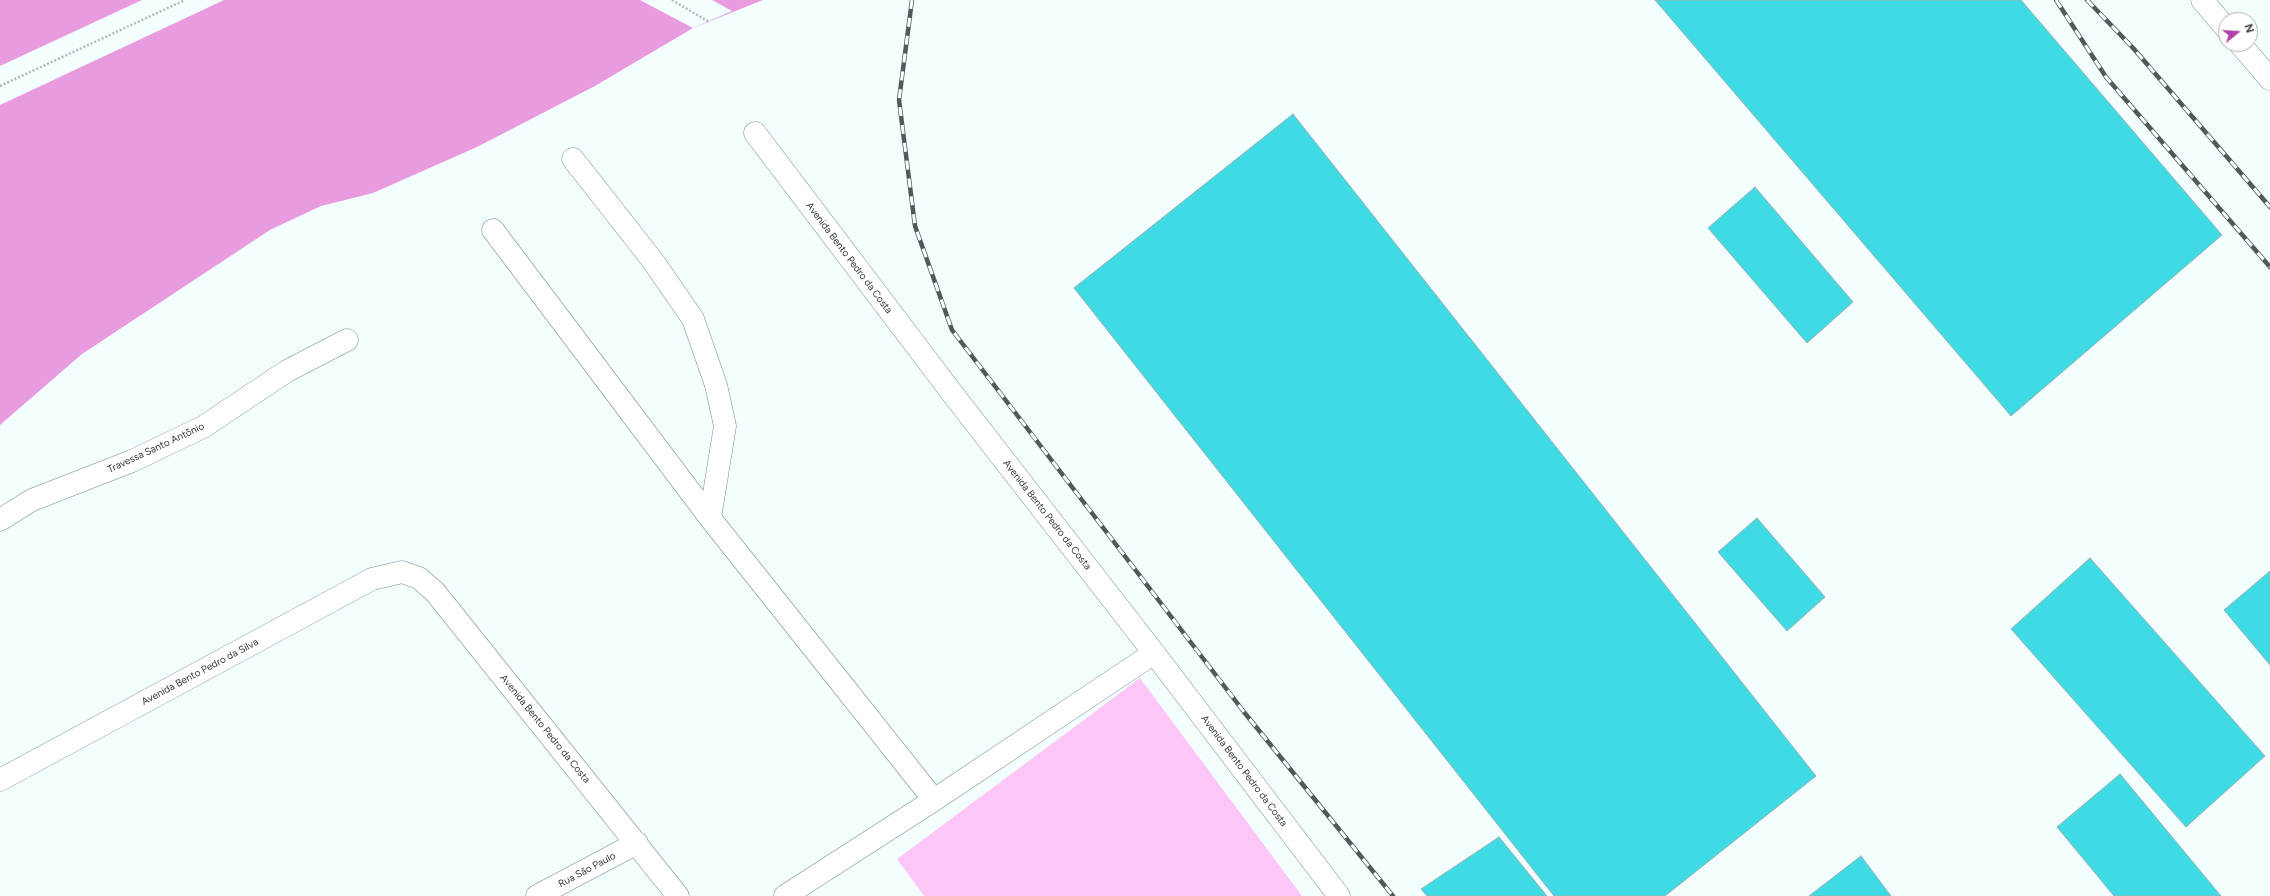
<!DOCTYPE html>
<meta charset="utf-8">
<style>
body{margin:0}
#map{position:relative;width:2270px;height:896px;overflow:hidden;background:#f3feff;font-family:Figtree,sans-serif}
canvas{display:block}
.north{position:absolute;left:2218px;top:12px;width:40px;height:40px;box-sizing:border-box;background:#fff;border:1px solid #adb0b0;border-radius:50%;rotate:72deg;font-size:11px;font-weight:700;line-height:16px;text-align:center;color:#323939}
.north::after{content:'';display:block;margin:auto;width:14px;height:18px;background:#ad43a4;clip-path:polygon(50% 0,100% 100%,50% 72%,0 100%)}
</style>
<div id="map">
<canvas width="2270" height="896"></canvas>
<div class="north">N</div>
</div>
<script>
const context = document.querySelector('canvas').getContext('2d');
context.lineJoin = 'round';
function fillPath(path, color) { context.fillStyle = color; context.fill(path, 'evenodd'); }
const toPath = rows => new Path2D(rows.map(r => 'M' + r).join(''));
function stroke(path, color, width, dash) { context.strokeStyle = color; context.lineWidth = width; context.lineCap = dash ? 'butt' : 'round'; context.setLineDash(dash || []); context.stroke(path); }
function drawText(font, color, halo, rows, align = 'center') {
  context.font = font + ' Figtree,sans-serif'; context.lineWidth = 4; context.setLineDash([]); context.textBaseline = 'middle'; context.strokeStyle = halo; context.fillStyle = color; for (const [text, x, y, turn = 0] of rows) {
    context.save(); context.translate(x, y); context.rotate((+turn || 0) * Math.PI / 180); context.textAlign = isNaN(turn) ? turn : align; if (halo) context.strokeText(text, 0, 0); context.fillText(text, 0, 0); context.restore();
  }
}
const green = toPath([
 [1140,678,1302,896,924,896,897,859]
]);
const water = toPath([
 [0,0,763,0,693,28,595,86,477,147,373,193,321,206,270,230,82,354,0,425]
]);
const pier = toPath([
 [142,0,224,0,0,105,0,66],
 [640,0,712,0,732,11,693,28]
]);
const building = toPath([
 [1655,0,2021,0,2222,235,2011,416,1655,0],
 [1293,114,1816,776,1665,896,1554,896,1074,288,1293,114],
 [1755,187,1853,302,1807,343,1708,228,1755,187],
 [1757,518,1825,597,1787,631,1718,552,1757,518],
 [2090,558,2265,756,2186,827,2011,629,2090,558],
 [2270,571,2270,665,2224,610,2270,571],
 [2120,774,2221,896,2114,896,2057,827,2120,774],
 [1499,837,1547,896,1427,896,1421,889,1499,837],
 [1861,856,1891,896,1809,896,1861,856]
]);
const path = toPath([
 [672,0,709,22],
 [0,86,185,0]
]);
const minor = toPath([
 [2202,0,2226,28],
 [2240,44,2270,79],
 [755,133,952,393,1154,653,1339,896],
 [573,159,653,261,693,319,716,385,725,426,710,518],
 [493,230,710,518,934,800],
 [0,520,32,500,132,461,203,427,287,371,347,340],
 [0,780,372,579,402,572,419,578,435,592,678,896],
 [537,896,637,843],
 [785,896,934,800,1154,653]
]);
const rail = toPath([
 [912,0,899,100,915,226,952,330,1244,712,1393,896],
 [2056,0,2106,77,2270,267],
 [2087,0,2134,49,2270,207]
]);
const streetNames = [
 ["Avenida Bento Pedro da Costa",849,258,53],
 ["Travessa Santo Antônio",156,448,-25],
 ["Avenida Bento Pedro da Costa",1047,515,52],
 ["Avenida Bento Pedro da Silva",200,672,-28],
 ["Avenida Bento Pedro da Costa",545,729,51],
 ["Avenida Bento Pedro da Costa",1244,771,53],
 ["Rua São Paulo",587,870,-28]
];
fillPath(green, '#fec6f7');
fillPath(water, '#e89cdf');
fillPath(pier, '#f3feff');
fillPath(building, '#3fdbe5');
stroke(building, '#9eafb0', 1);
stroke(minor, '#79898a', 23);
stroke(path, '#b1bbbb', 2.5, [2, 2]);
stroke(minor, '#fff', 22);
stroke(rail, '#515959', 4.5);
stroke(rail, '#fff', 3, [9]);
drawText('10px', '#323939', '#fff', streetNames);
</script>
